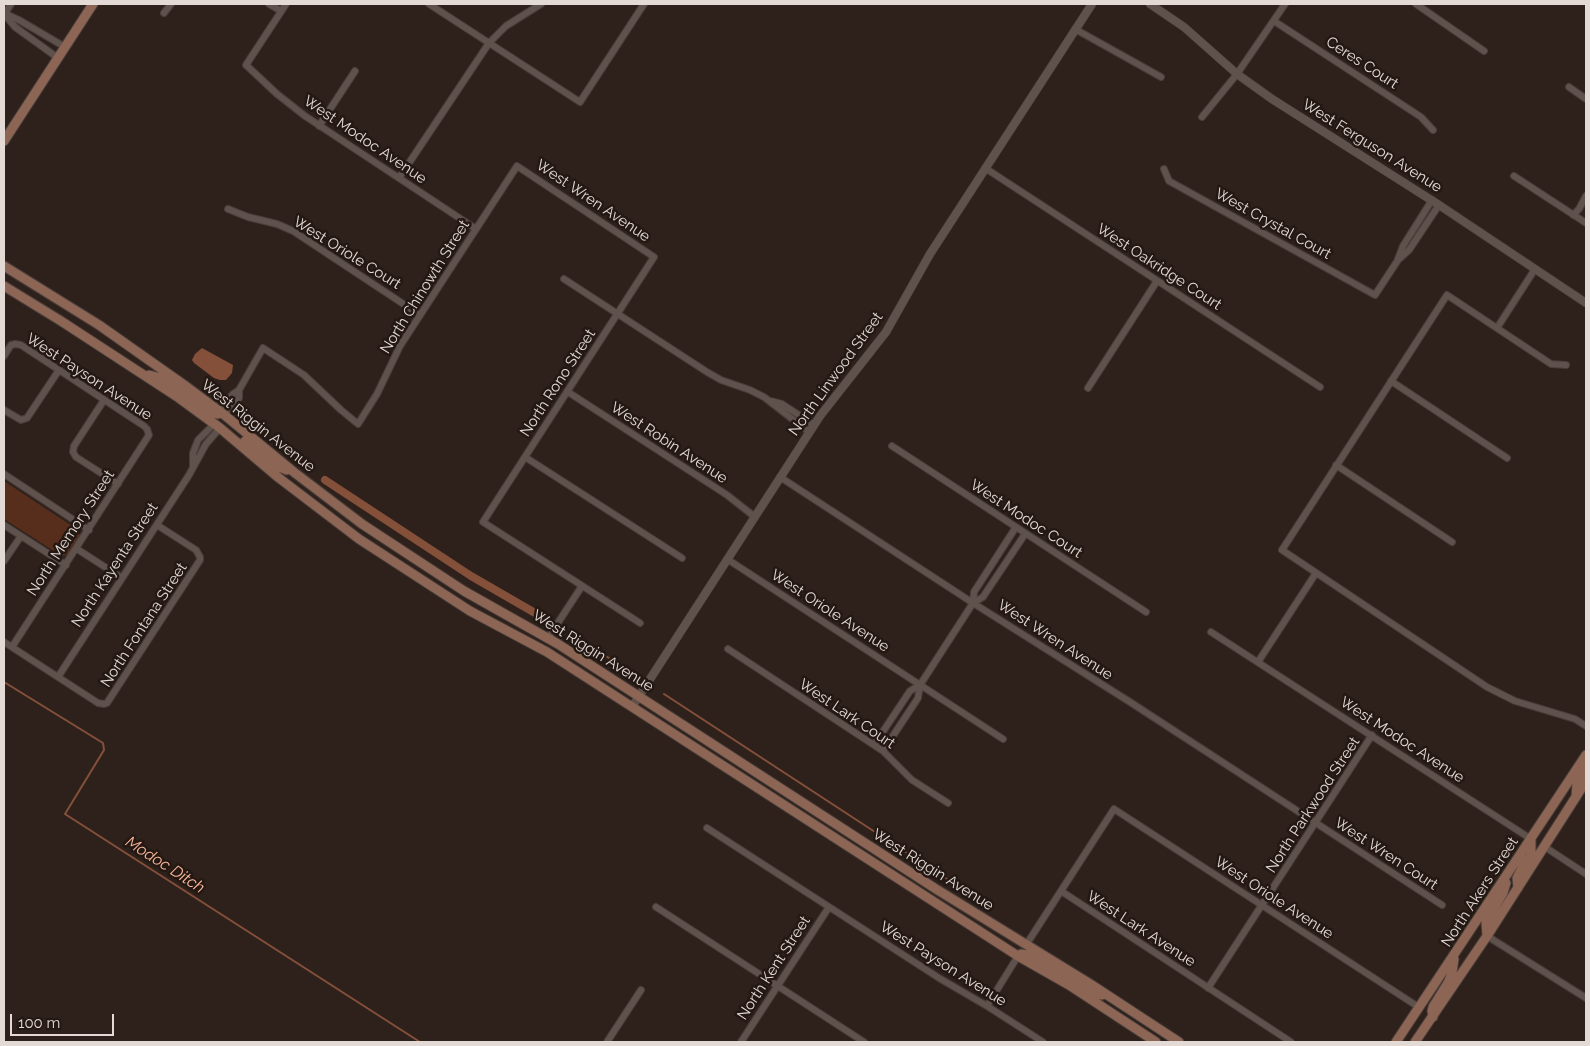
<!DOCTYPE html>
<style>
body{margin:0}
#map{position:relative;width:1590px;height:1046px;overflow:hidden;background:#2e211c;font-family:Raleway,sans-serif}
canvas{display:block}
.frame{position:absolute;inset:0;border:5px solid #e3dad6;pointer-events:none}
.scale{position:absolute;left:10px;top:1014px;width:104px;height:22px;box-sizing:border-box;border:2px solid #e3dad6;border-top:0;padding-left:6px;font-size:15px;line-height:18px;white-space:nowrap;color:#e3dad6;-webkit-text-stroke:4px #241813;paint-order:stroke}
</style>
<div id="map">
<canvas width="1590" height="1046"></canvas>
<div class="frame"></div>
<div class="scale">100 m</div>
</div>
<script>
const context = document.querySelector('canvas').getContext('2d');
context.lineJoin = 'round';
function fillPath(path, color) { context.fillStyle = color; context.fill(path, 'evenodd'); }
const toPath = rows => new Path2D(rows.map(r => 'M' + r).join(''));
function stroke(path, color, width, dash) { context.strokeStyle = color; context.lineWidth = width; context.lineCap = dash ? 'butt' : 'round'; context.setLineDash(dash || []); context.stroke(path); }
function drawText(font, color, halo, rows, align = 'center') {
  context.font = font + ' Raleway,sans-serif'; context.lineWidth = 5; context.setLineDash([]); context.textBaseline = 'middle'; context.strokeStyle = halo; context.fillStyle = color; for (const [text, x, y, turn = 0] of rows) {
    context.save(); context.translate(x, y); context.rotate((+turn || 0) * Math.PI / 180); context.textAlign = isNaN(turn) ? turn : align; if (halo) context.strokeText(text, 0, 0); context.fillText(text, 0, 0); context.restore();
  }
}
const green = toPath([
 [4,481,78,530,80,536,68,554,64,556,60,555,4,519]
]);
const water = toPath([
 [202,348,233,365,232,373,226,380,220,380,214,378,194,363,192,360,195,354]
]);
const stream = toPath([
 [571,634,634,674],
 [4,682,103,743,104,750,65,814,420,1042],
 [664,694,979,900]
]);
const canal = toPath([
 [325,480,471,576,542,617]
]);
const minor = toPath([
 [269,4,281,11],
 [286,4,246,65,277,94,305,116,476,229],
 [429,4,580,102,644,4],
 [1416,4,1484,51],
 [4,13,19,20,65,47],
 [164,13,171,4],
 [4,15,11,4],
 [5,15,15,27,58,58],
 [1274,21,1421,117,1433,130],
 [1075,29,1161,77],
 [1569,87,1586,99],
 [1202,117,1237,74,1285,4],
 [319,126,355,71],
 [985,168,1320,387],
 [1164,169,1169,181,1375,295,1398,260,1409,250,1439,205],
 [1514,176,1586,223],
 [399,178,489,43,506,26,541,4],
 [228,209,248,217,277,224,293,231,420,315],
 [1573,215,1579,209,1586,196],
 [1398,259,1403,246,1432,200],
 [564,279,707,372,721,380,750,390,764,397,809,432],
 [1497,328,1535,269],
 [4,356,11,345,15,344,21,345,144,426,147,429,149,435,12,647],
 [1566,365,1551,364,1447,295,1282,550,1487,687,1515,701,1575,719,1586,726],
 [1391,381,1507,458],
 [1088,388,1157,281],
 [568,392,727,495,755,517],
 [104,400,74,446,73,452,76,457,118,484],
 [771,401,782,404,814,425],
 [4,410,21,420,27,418,59,370],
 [220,411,233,394,239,390,263,348,304,375,341,410,358,424,377,394,400,346,517,166,654,257,483,522,640,623],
 [222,413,230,410,239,398,239,390],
 [892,446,1146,612],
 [525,457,682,558],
 [1336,465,1452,542],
 [193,466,193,453,198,440,214,424],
 [4,474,89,530],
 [780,477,973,603,1130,702,1442,905],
 [4,525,66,565],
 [77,549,122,578],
 [727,559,1003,739],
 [4,561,21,536],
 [973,603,974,592,1016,527],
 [1211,632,1531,839],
 [548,638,582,586],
 [4,642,98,703,104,704,107,703,200,560,200,557,196,550,157,525],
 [728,649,883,751,912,780,948,803],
 [1258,662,1316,573],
 [58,677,189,475,206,444,220,428],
 [874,745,910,691,920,685,973,603,983,597,1025,534],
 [883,751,918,698,920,685],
 [707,828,939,978,987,1006,1043,1042],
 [1545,847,1586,874],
 [1061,891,1291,1042],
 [656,907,864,1042],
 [1487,936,1586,998],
 [1026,945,1114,809,1420,1008],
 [1208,988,1372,735],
 [987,1006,1018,956],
 [607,1042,641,990],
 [741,1042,829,907]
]);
const tertiary = toPath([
 [1150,4,1184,27,1237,74,1272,99,1439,205,1586,303],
 [632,707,820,416,886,332,930,254,1092,4]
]);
const secondary = toPath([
 [4,141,93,4],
 [4,266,99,325,187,387,222,413,295,473,362,524,464,591,558,644,936,889,1092,985,1179,1042],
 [4,286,61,321,179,398,220,428,279,478,359,539,470,611,547,652,1018,956,1069,985,1156,1042],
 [149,375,161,378,211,413,218,414,222,413],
 [245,441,276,466,287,470],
 [1576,797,1577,783,1586,768],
 [1518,888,1517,878,1523,866,1531,855,1531,839],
 [1487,936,1486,922,1503,893,1506,883],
 [1021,954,1028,955,1039,960,1093,993,1102,995],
 [1433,1017,1432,1011,1433,1007,1448,983,1452,973,1454,959],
 [1396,1042,1586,755],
 [1415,1042,1487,936,1586,781]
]);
const streetNames = [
 ["Ceres Court",1362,63,33],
 ["West Modoc Avenue",365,140,34],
 ["West Ferguson Avenue",1372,146,32],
 ["West Wren Avenue",593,201,34],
 ["West Crystal Court",1273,224,29],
 ["West Oriole Court",347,253,32],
 ["West Oakridge Court",1159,267,33],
 ["North Chinowth Street",425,287,-58],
 ["North Linwood Street",836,374,-54],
 ["West Payson Avenue",89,377,33],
 ["North Rono Street",558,383,-57],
 ["West Riggin Avenue",258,426,38],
 ["West Robin Avenue",669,443,33],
 ["West Modoc Court",1026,519,33],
 ["North Memory Street",71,533,-57],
 ["North Kayenta Street",115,565,-57],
 ["West Oriole Avenue",830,611,33],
 ["North Fontana Street",144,625,-57],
 ["West Wren Avenue",1055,640,33],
 ["West Riggin Avenue",593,651,32],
 ["West Lark Court",847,714,34],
 ["West Modoc Avenue",1402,740,33],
 ["North Parkwood Street",1313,805,-57],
 ["West Wren Court",1386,854,33],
 ["West Riggin Avenue",933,870,32],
 ["North Akers Street",1480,892,-57],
 ["West Oriole Avenue",1274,898,33],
 ["West Lark Avenue",1141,929,33],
 ["West Payson Avenue",943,964,32],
 ["North Kent Street",774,968,-57]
];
const waterNames = [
 ["Modoc Ditch",165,865,33]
];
fillPath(green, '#572e1c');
fillPath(water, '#85503a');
stroke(stream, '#85503a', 2);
stroke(canal, '#85503a', 8);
stroke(minor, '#473d39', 8);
stroke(tertiary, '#473d39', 9);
stroke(secondary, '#473d39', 11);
stroke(minor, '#5f514b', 6);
stroke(tertiary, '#5f514b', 8);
stroke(secondary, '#8d6554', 9);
drawText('15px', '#e3dad6', '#241813', streetNames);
drawText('italic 16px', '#fbb79b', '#241813', waterNames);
</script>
